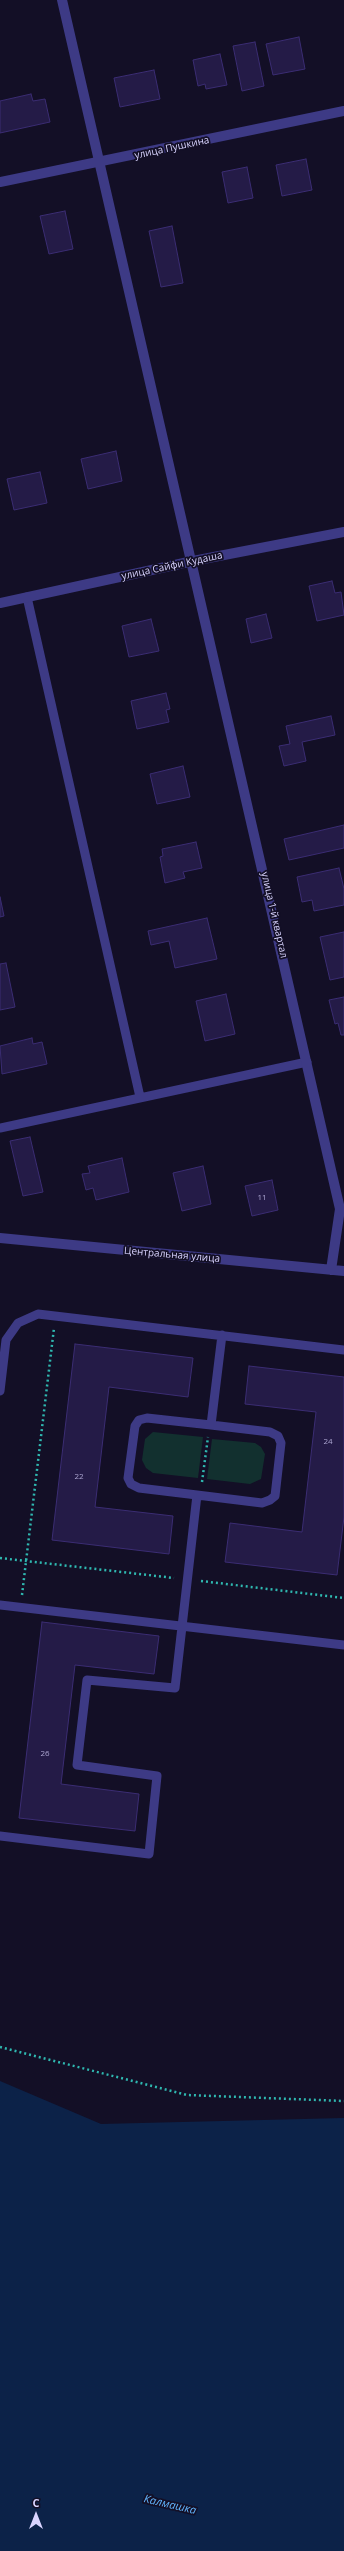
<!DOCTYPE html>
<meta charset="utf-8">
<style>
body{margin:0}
#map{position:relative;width:344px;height:2551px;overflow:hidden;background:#130f26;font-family:"Open Sans",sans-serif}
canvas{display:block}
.north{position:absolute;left:16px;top:2495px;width:40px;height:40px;-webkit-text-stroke:3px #130f26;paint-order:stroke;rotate:0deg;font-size:11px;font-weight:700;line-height:16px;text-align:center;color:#d9d4ff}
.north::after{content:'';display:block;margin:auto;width:14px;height:18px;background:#d9d4ff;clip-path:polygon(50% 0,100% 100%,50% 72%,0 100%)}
</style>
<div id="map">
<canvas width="344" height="2551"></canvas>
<div class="north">С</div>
</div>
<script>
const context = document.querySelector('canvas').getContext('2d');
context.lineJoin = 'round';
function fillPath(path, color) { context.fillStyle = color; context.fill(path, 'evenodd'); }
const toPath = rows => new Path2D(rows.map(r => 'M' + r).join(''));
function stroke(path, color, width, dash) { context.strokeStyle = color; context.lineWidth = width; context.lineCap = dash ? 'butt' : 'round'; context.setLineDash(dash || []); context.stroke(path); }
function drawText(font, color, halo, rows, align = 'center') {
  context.font = font + ' "Open Sans",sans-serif'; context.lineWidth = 3.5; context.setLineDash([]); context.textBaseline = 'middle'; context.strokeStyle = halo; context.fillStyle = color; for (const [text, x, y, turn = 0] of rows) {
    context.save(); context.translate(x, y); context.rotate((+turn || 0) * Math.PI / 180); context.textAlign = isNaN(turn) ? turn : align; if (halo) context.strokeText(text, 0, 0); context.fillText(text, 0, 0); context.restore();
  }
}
const green = toPath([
 [153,1432,203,1437,198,1478,153,1473,146,1468,142,1460,145,1439],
 [212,1439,255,1443,261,1447,265,1454,261,1479,250,1484,207,1479]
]);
const water = toPath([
 [0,2081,101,2124,344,2118,344,2551,0,2551]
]);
const building = toPath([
 [299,37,305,69,273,75,266,44,299,37],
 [255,42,264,86,242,91,233,46,255,42],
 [220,54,227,85,206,89,205,84,198,86,193,60,220,54],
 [154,70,160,99,120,107,114,78,154,70],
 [31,94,33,101,45,99,50,122,0,133,0,101,31,94],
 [306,159,312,190,282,196,276,165,306,159],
 [247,167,253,198,228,203,222,172,247,167],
 [65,211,73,249,49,254,40,216,65,211],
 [172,226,183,283,161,287,149,231,172,226],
 [116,451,122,481,88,489,81,459,116,451],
 [40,472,47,503,14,510,7,479,40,472],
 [332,581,335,593,341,592,344,615,317,621,309,586,332,581],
 [266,614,272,638,251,643,246,619,266,614],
 [151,619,159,651,129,657,122,626,151,619],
 [166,693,170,709,166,710,169,722,137,729,131,701,166,693],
 [331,716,335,735,302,742,306,761,284,766,279,746,290,744,286,726,331,716],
 [183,766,190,797,157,804,150,774,183,766],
 [344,825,344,848,289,860,284,839,344,825],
 [196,842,202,868,183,872,185,878,165,883,160,857,163,856,162,849,196,842],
 [339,868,344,889,344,905,314,911,312,900,302,902,297,877,339,868],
 [0,897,4,916,0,917,0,897],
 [207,918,217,959,175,968,169,941,151,945,148,931,207,918],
 [344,932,344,977,330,980,320,937,344,932],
 [6,963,15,1007,0,1010,0,964,6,963],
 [226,994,235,1034,205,1041,196,1001,226,994],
 [344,997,344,1035,341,1035,338,1023,335,1024,329,1000,344,997],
 [32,1038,33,1044,42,1042,47,1064,2,1074,0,1046,32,1038],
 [30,1137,43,1192,23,1196,10,1141,30,1137],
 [122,1158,129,1192,96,1200,93,1188,86,1190,82,1174,90,1173,88,1166,122,1158],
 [203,1166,211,1204,182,1211,173,1173,203,1166],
 [272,1180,278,1210,252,1216,245,1186,272,1180],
 [75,1344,193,1358,188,1397,109,1387,95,1507,173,1516,169,1554,52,1540,75,1344],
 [249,1366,344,1377,344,1517,337,1575,225,1562,230,1523,302,1532,316,1412,245,1404,249,1366],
 [42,1622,159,1636,154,1674,75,1665,61,1784,139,1794,135,1831,19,1818,42,1622]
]);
const path = toPath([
 [202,1482,208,1437],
 [0,1558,174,1578],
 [201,1581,344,1598],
 [22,1595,54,1328],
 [0,2047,187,2095,344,2101]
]);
const lane = toPath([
 [27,597,140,1097],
 [0,1128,307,1062],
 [0,1391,6,1340,18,1323,38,1314,344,1350],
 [197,1495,262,1503,270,1500,275,1496,281,1443,278,1436,270,1432,211,1425],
 [0,1605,344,1645],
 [0,1836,149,1854,157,1776,77,1765,87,1680,175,1688,197,1495,139,1488,131,1484,128,1478,135,1426,139,1420,147,1418,211,1425,222,1335]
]);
const street = toPath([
 [62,0,340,1209,331,1270],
 [0,182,344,111],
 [0,603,193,561,344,532],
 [0,1238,344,1271]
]);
const numberNames = [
 ["11",262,1198],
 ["24",328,1442],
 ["22",79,1477],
 ["26",45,1754]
];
const streetNames = [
 ["улица Пушкина",172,148,-12],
 ["улица Сайфи Кудаша",172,566,-12],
 ["улица 1-й квартал",274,915,77],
 ["Центральная улица",172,1255,5]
];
const waterNames = [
 ["Калмашка",170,2505,13]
];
fillPath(green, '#12302f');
fillPath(water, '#0c2248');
fillPath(building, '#241b47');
stroke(building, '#3b2d73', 1);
stroke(path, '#2fb8b0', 2.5, [2, 3]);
stroke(lane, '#3d3a85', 9);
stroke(street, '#3d3a85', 10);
drawText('8px', '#aca6d1', null, numberNames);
drawText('10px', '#d9d4ff', '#130f26', streetNames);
drawText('italic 11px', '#62b6ff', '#130f26', waterNames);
</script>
